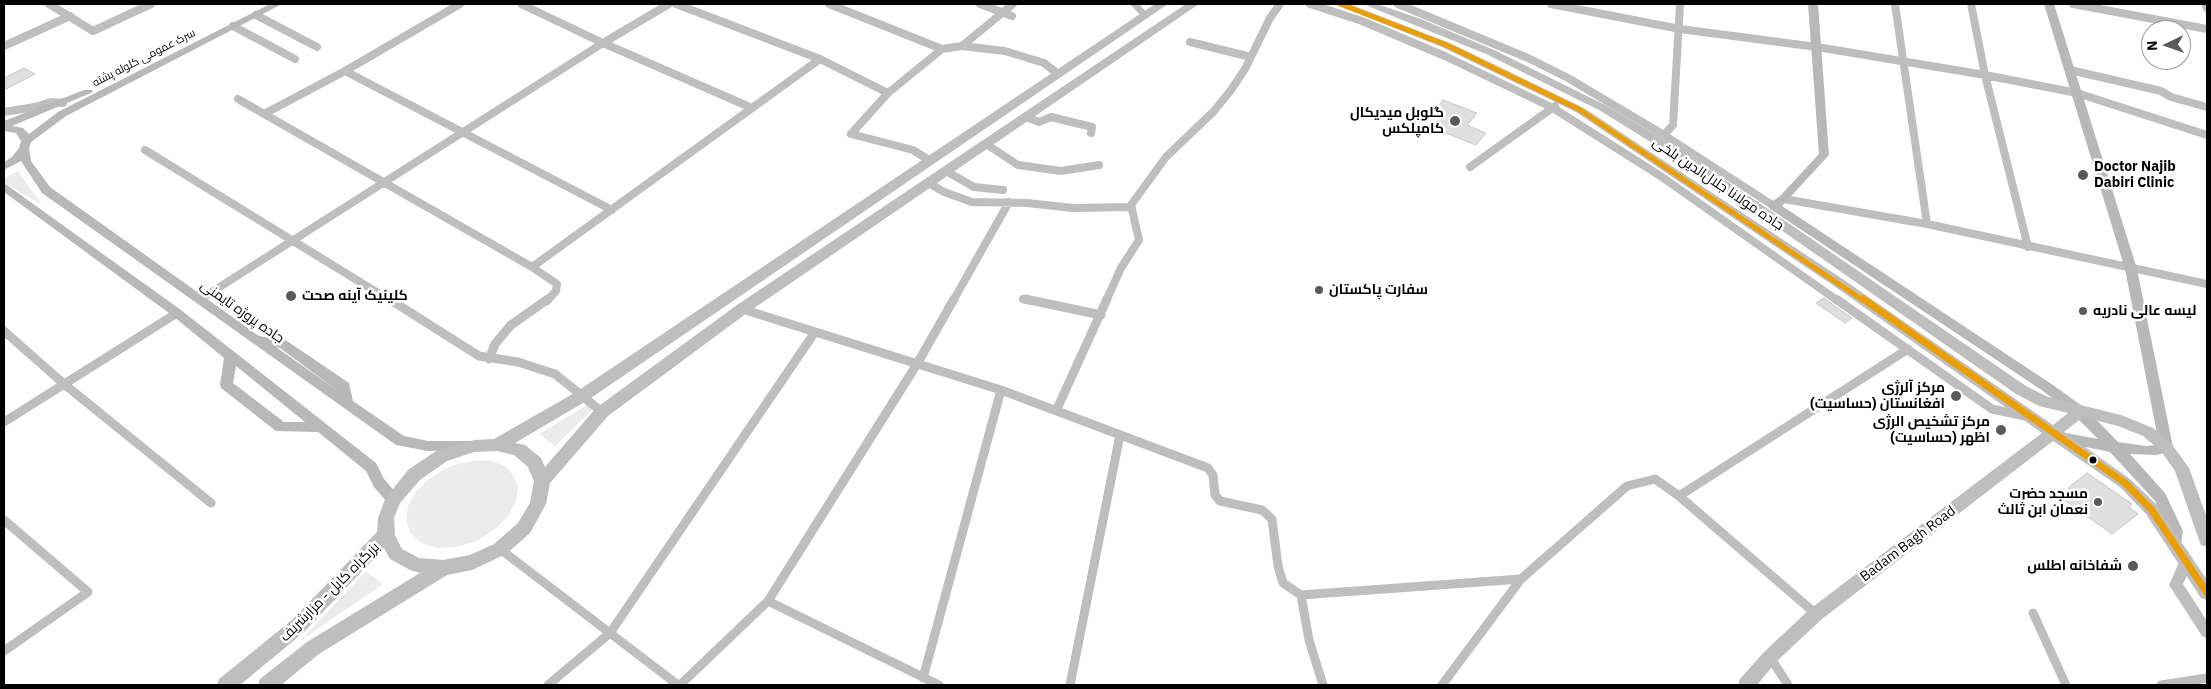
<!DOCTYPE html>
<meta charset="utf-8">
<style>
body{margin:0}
#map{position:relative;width:2211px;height:689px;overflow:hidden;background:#fff;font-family:"IBM Plex Sans",sans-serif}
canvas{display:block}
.frame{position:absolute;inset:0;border:5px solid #000;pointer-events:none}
.north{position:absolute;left:2141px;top:20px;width:50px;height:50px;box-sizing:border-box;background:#fff;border:1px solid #999;border-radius:50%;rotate:267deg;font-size:14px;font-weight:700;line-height:20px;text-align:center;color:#000}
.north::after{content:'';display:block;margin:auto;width:18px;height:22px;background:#595959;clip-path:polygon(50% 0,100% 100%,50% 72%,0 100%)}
</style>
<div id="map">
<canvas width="2211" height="689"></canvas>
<div class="frame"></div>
<div class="north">N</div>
</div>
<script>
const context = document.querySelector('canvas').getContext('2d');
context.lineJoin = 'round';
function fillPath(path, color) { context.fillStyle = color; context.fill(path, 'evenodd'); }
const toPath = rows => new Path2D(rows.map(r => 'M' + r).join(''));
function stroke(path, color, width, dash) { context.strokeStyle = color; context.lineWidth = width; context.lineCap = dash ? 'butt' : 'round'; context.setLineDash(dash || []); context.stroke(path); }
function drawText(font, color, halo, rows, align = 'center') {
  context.font = font + ' "IBM Plex Sans",Cairo,sans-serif'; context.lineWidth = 5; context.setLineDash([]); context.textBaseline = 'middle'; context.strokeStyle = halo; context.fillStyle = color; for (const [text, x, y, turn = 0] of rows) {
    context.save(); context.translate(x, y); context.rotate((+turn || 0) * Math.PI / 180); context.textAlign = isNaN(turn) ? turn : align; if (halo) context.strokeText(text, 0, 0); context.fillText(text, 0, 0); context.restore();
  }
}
const green = toPath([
 [18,171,42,205,4,183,4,178],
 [587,405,593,409,555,446,539,434],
 [478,460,493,461,506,467,514,476,518,487,516,501,508,516,494,530,476,541,456,547,437,548,421,543,410,533,406,520,408,505,416,492,429,479,444,469,461,463],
 [366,571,383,584,300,641]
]);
const building = toPath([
 [24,68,35,74,4,90,4,78,24,68],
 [1443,100,1477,113,1467,125,1486,133,1476,145,1433,128,1443,116,1433,112,1443,100],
 [1824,298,1832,304,1852,318,1845,323,1816,303,1824,298],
 [2087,473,2132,504,2129,507,2138,514,2112,534,2064,500,2074,492,2068,488,2087,473]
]);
const minorFar1 = toPath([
 [49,4,93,31,151,4],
 [521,4,603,43,752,108],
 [676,4,820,59,888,93],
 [829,4,942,49,962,46,1005,51,1044,63,1057,73],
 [980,4,1012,16],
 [1310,4,1362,21,1447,57,1553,108,1662,177,1838,301],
 [1398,4,1528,58,1568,78,1664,135,1774,206],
 [1551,4,1680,29,1817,47,1985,75,2077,93,2207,135],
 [1895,4,1927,224],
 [1971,4,1985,75,2028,247],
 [2073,4,2207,29],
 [2205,4,2207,8],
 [256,15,317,47],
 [233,26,295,59],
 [1190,42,1251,57],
 [4,46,70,16],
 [962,46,1013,4],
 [2070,70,2161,91,2171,97,2207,107],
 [345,71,612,210],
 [238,99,532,267,557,284,556,291,547,301],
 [4,112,35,107,51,102,63,103],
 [264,114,345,71,460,4],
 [1026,117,1039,122,1051,117,1092,127,1091,133],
 [1664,135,1673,125,1680,4],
 [986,144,1018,165,1061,171,1099,165],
 [145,150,391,301],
 [929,160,913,150,851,134,888,93,942,49],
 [1470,167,1555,106],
 [946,171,974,187,1003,190],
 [929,183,944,192,972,202,1027,203,1073,208,1130,207],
 [1784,199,1927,224,2207,284],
 [532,267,820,59],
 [1023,299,1031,301],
 [199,300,603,43,669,4],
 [953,301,1009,202],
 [1106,301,1121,268,1139,240,1131,205,1166,157,1214,111,1231,90,1245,69,1270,18,1280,4]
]);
const minor = toPath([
 [389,299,479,356,518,362,555,374,602,412],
 [1025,299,1101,315],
 [1836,299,1992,409,2025,416],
 [742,309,1001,390,1208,468,1213,475,1215,495,1220,501,1262,510,1272,519,1278,566,1283,583,1301,595,1521,579,1627,486,1655,479,1679,496,1816,614],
 [4,331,64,384,211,503],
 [489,359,495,344,511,325,548,299],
 [1056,411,1107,299],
 [4,422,177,313],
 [1679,496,1908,349],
 [4,520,88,592,4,651],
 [500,549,678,685],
 [1301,595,1309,640,1323,685],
 [768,601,939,685],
 [2033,613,2066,685],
 [1770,657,1788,685],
 [923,678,1001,390],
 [548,685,610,633,815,332],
 [680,685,768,601,917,364,954,299],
 [1070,685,1120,435],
 [1442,685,1521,579],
 [2161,685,2207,678]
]);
const tertiary = toPath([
 [1130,4,1139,4,1149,15,1148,17,1142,17,1130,4],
 [2186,556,2191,558,2193,562,2183,584,2207,621,2207,638,2202,636,2169,585,2181,558,2186,556]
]);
const secondary = toPath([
 [270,4,282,4,66,116,31,142,29,149,31,161,50,187,259,336,287,341,349,383,353,401,404,436,428,441,469,441,474,442,476,446,474,450,428,451,396,445,42,193,21,161,4,170,4,162,12,157,19,148,21,141,16,133,4,131,4,121,84,90,92,90,93,92,12,126,23,128,29,134,58,112,270,4],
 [276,347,280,348,338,391,276,347],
 [1808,4,1818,4,1829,155,1782,206,2053,385,2085,408,2118,442,2146,446,2157,445,2159,444,2125,269,2044,4,2054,4,2137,269,2173,447,2171,451,2157,455,2130,454,2165,493,2183,531,2180,549,2175,551,2170,549,2168,545,2169,531,2155,501,2110,452,2056,441,2054,437,2056,433,2061,432,2098,439,2075,416,2043,391,1770,209,1768,206,1770,203,1780,196,1819,154,1808,4],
 [4,183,181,310,376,463,384,479,398,495,400,499,398,503,393,505,388,503,374,487,366,471,318,432,276,431,221,388,220,385,224,358,173,316,4,192,4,183],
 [236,366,305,422,284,422,233,383,236,366]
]);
const primary = toPath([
 [1335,4,1349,4,1450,43,1584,108,1844,280,2053,425,2068,413,2039,406,2016,394,1741,202,1665,151,1599,110,1486,54,1363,4,1377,4,1421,19,1494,50,1607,106,1673,145,1749,196,2026,386,2048,397,2121,415,2153,428,2171,443,2189,468,2207,518,2207,547,2201,545,2199,540,2175,471,2161,451,2143,436,2118,426,2083,417,2064,432,2130,479,2156,504,2207,580,2207,600,2201,598,2146,514,2120,487,2053,441,1822,619,1776,662,1757,685,1738,685,1740,679,1764,652,1810,609,2042,433,1834,286,1576,112,1442,47,1335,4]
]);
const trunk = toPath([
 [1155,4,1168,4,588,400,515,443,525,445,541,458,545,467,596,408,737,305,1186,4,1199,4,747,313,608,416,550,483,546,504,530,533,506,554,472,570,447,575,319,654,281,685,258,685,260,679,307,642,420,573,410,570,390,559,384,548,304,632,240,685,217,685,219,679,292,620,377,532,378,518,385,499,408,470,436,451,474,440,494,439,576,392,1155,4],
 [497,451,514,455,528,467,534,481,530,503,518,523,494,544,470,555,443,560,419,558,402,549,395,535,394,518,400,503,420,480,447,461,474,452,497,451]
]);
const bus1Far1 = toPath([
 [1340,4,1446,45,1580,110,1864,301]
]);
const bus1 = toPath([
 [1863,299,2125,483,2151,509,2207,593]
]);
const markers = [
 [1455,121,6,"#595959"],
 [2083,175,6,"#595959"],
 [1319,290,5,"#595959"],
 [291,296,6,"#595959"],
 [2083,311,5,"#595959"],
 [1956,396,6,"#595959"],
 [2001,430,6,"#595959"],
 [2093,460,4.5,"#000"],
 [2098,502,5,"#595959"],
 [2133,566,6,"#595959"]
];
const farStreetnames = [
 ["سرک عمومی کلوله پشته",144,58,-27]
];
const poiNames = [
 ["گلوبل میدیکال",1444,113],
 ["کامپلکس",1444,129],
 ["Doctor Najib",2094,167,"left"],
 ["Dabiri Clinic",2094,183,"left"],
 ["سفارت پاکستان",1329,290,"left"],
 ["کلینیک آینه صحت",302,296,"left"],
 ["لیسه عالی نادریه",2093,311,"left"],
 ["مرکز آلرژی",1945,388],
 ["(حساسیت) افغانستان",1945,404],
 ["مرکز تشخیص الرژی",1990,422],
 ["(حساسیت) اظهر",1990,438],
 ["مسجد حضرت",2088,494],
 ["نعمان ابن ثالث",2088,510],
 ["شفاخانه اطلس",2122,566]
];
const streetNames = [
 ["جاده مولانا جلال‌الدین بلخی",1718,184,34],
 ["جاده پروژه تایمنی",242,312,35],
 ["Badam Bagh Road",1908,544,-37],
 ["بزرگراه کابل - مزارشریف",330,592,-45]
];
fillPath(green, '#ececec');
fillPath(building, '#dfdfdf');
stroke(building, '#c7c7c7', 1);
stroke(minorFar1, '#bebebe', 8);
stroke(minor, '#bebebe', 9);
fillPath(tertiary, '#bebebe');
fillPath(secondary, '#b8b8b8');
fillPath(primary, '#bebebe');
fillPath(trunk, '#bebebe');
stroke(bus1Far1, '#eb9e00', 5);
stroke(bus1, '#eb9e00', 7);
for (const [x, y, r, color] of markers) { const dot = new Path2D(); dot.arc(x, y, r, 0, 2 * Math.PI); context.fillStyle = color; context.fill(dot); stroke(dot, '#fff', 2); }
drawText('11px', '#000', '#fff', farStreetnames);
drawText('bold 14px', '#000', '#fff', poiNames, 'right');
drawText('14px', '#000', '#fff', streetNames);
</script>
